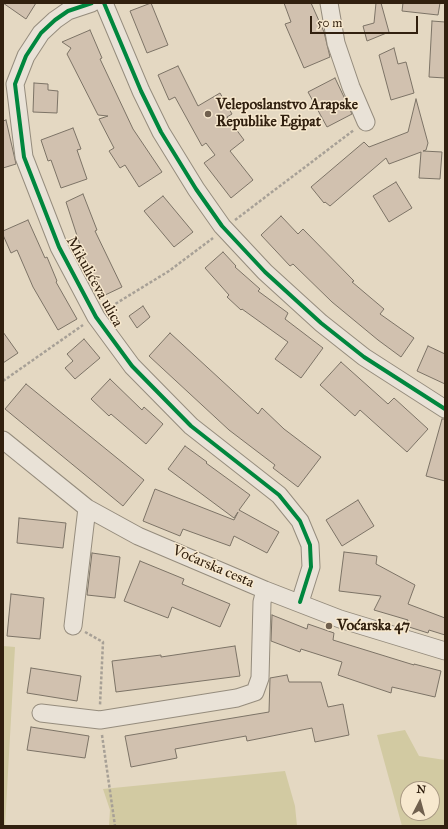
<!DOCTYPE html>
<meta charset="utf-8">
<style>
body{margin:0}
#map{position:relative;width:448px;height:829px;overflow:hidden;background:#e4d8c2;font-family:"IM FELL Great Primer",serif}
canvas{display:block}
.frame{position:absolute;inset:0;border:4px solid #31200f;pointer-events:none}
.north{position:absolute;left:400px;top:781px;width:40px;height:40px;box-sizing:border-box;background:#f7e8ce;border:1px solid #a89882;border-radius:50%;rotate:6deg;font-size:11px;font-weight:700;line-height:16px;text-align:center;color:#31200f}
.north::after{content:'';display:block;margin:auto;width:14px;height:18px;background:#70604e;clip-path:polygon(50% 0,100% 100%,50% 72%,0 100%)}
.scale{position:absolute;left:310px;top:16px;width:108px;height:18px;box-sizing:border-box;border:2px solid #31200f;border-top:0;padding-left:5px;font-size:12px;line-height:14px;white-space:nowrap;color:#31200f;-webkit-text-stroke:3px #f7e8ce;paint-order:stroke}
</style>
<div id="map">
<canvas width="448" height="829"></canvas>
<div class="frame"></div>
<div class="north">N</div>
<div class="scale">50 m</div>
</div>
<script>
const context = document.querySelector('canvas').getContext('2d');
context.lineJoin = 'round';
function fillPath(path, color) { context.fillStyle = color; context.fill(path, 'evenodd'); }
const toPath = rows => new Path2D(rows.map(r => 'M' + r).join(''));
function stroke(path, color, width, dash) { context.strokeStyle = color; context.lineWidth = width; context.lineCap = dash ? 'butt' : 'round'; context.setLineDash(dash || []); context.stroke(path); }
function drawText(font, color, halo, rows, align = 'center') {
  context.font = font + ' "IM FELL Great Primer",serif'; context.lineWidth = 3; context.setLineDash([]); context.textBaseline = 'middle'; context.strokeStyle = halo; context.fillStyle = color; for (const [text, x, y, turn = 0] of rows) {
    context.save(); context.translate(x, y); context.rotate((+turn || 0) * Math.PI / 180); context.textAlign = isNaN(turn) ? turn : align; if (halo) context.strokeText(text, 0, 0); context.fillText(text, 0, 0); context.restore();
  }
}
const green = toPath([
 [3,646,15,647,5,826,3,826],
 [405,730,419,756,445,760,445,826,402,826,377,735],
 [408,789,432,789,432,813,408,813],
 [285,771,295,806,297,826,109,826,110,810,103,789]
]);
const building = toPath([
 [3,3,36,3,26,19,3,3],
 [151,3,168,45,147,53,130,11,151,3],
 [284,3,311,3,324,32,330,57,304,68,285,24,291,22,284,3],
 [376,3,381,3,389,32,367,41,363,26,374,23,376,3],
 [403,3,440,3,438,15,402,11,403,3],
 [432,21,445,22,445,78,429,77,432,21],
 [90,30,102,58,100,59,133,129,162,172,139,187,125,165,120,168,109,151,114,148,99,119,108,116,98,115,67,54,71,48,62,42,90,30],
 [394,48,398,64,406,62,414,93,391,100,379,55,394,48],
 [178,66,198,106,220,93,232,114,227,117,244,140,230,151,253,180,231,198,204,163,215,155,206,143,202,146,175,97,169,100,158,75,178,66],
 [335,78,352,114,327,127,308,92,335,78],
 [34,83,48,84,48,90,58,91,57,113,33,112,34,83],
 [416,99,428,143,426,150,423,151,442,152,440,179,419,178,421,152,389,164,386,158,330,206,325,202,324,203,311,187,364,142,369,147,408,132,416,99],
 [6,120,16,164,3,168,3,121,6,120],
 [73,128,81,149,77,150,87,179,61,188,51,160,48,161,41,140,73,128],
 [396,182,412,208,389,222,373,196,396,182],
 [83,194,97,230,95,231,122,287,103,296,83,254,66,202,83,194],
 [163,196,193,232,174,247,144,211,163,196],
 [281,216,298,234,303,229,354,281,352,282,384,309,380,314,414,338,401,357,378,340,332,302,293,264,290,266,261,235,281,216],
 [28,220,45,258,47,257,57,281,56,282,77,319,58,330,33,287,17,250,11,253,3,235,3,231,28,220],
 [223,252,236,266,235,267,260,289,258,291,288,313,285,319,323,348,301,378,275,359,288,342,242,309,241,310,227,297,229,295,205,268,223,252],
 [143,306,150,317,137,328,129,316,143,306],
 [3,332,18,353,3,363,3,332],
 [170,333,258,414,262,408,284,429,321,457,298,487,273,468,275,465,229,430,149,356,170,333],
 [84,339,100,358,75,379,65,368,73,361,67,354,84,339],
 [428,346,445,354,445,384,417,371,428,346],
 [341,362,388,404,394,398,428,429,407,452,360,410,355,416,320,385,341,362],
 [110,379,142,410,144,407,163,424,146,444,111,414,109,416,91,399,110,379],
 [26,384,144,480,123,506,5,409,26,384],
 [442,419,445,419,445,481,426,476,442,419],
 [185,446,207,462,206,463,250,495,239,510,279,532,267,553,234,536,230,546,183,529,180,536,143,521,155,489,234,520,238,512,234,518,168,469,185,446],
 [358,500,374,526,342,546,326,520,358,500],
 [19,518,66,523,63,548,17,543,19,518],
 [344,552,377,556,376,564,415,585,408,604,445,618,445,635,429,630,428,633,406,626,408,620,374,610,381,596,339,591,344,552],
 [92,553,120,557,115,598,87,595,92,553],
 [140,561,184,579,182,584,230,604,220,627,172,607,168,618,124,601,140,561],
 [11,594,44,598,40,639,7,636,11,594],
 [272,615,307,629,308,624,334,633,333,640,414,665,414,664,441,671,435,697,392,687,391,693,338,675,342,662,301,649,300,652,271,641,272,615],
 [235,646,240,676,116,692,112,661,161,655,161,657,235,646],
 [31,668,81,676,77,701,27,693,31,668],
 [287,675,289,682,321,682,328,707,343,704,349,735,315,742,312,728,247,741,246,736,175,749,177,758,131,767,125,736,269,712,270,678,287,675],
 [31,727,89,736,85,758,27,750,31,727]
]);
const path = toPath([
 [235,220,354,130],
 [107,309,169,271,213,238],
 [3,381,83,325],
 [85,632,103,642,100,705],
 [102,735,115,826]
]);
const minor = toPath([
 [92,3,68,11,55,20,41,33,26,56,15,84,24,157,59,247,96,317,132,366,191,426,279,495,300,521,310,545,311,567,300,602],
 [104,3,141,91,161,132,196,189,222,226,265,272,321,323,364,357,445,409],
 [329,3,336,43,351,87,366,122],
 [3,440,87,508,138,536,265,590,340,619,445,651],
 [73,626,87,508],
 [41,713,100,720,237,698,255,692,260,678,262,602,265,590]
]);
const cycleway = toPath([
 [92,3,68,11,55,20,41,33,26,56,15,84,24,157,59,247,96,317,132,366,191,426,279,495,300,521,310,545,311,567,300,602],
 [104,3,141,91,161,132,196,189,222,226,265,272,321,323,364,357,445,409]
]);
const markers = [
 [208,114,4,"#70604e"],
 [329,626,4,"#70604e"]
];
const poiNames = [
 ["Veleposlanstvo Arapske",216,105],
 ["Republike Egipat",216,122],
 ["Voćarska 47",337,626]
];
const streetNames = [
 ["Mikulićeva ulica",94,282,61],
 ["Voćarska cesta",213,567,23]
];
fillPath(green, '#d2caa2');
fillPath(building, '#d1c1af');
stroke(building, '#7c7366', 1);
stroke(minor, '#958c7d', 19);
stroke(path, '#a7a096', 2.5, [3, 2]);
stroke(minor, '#e9e2d7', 17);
stroke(cycleway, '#00873e', 4);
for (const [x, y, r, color] of markers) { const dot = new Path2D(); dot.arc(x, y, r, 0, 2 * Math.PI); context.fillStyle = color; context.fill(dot); stroke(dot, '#f7e8ce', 1.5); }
drawText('bold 15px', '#31200f', '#f7e8ce', poiNames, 'left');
drawText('15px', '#31200f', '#f7e8ce', streetNames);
</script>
